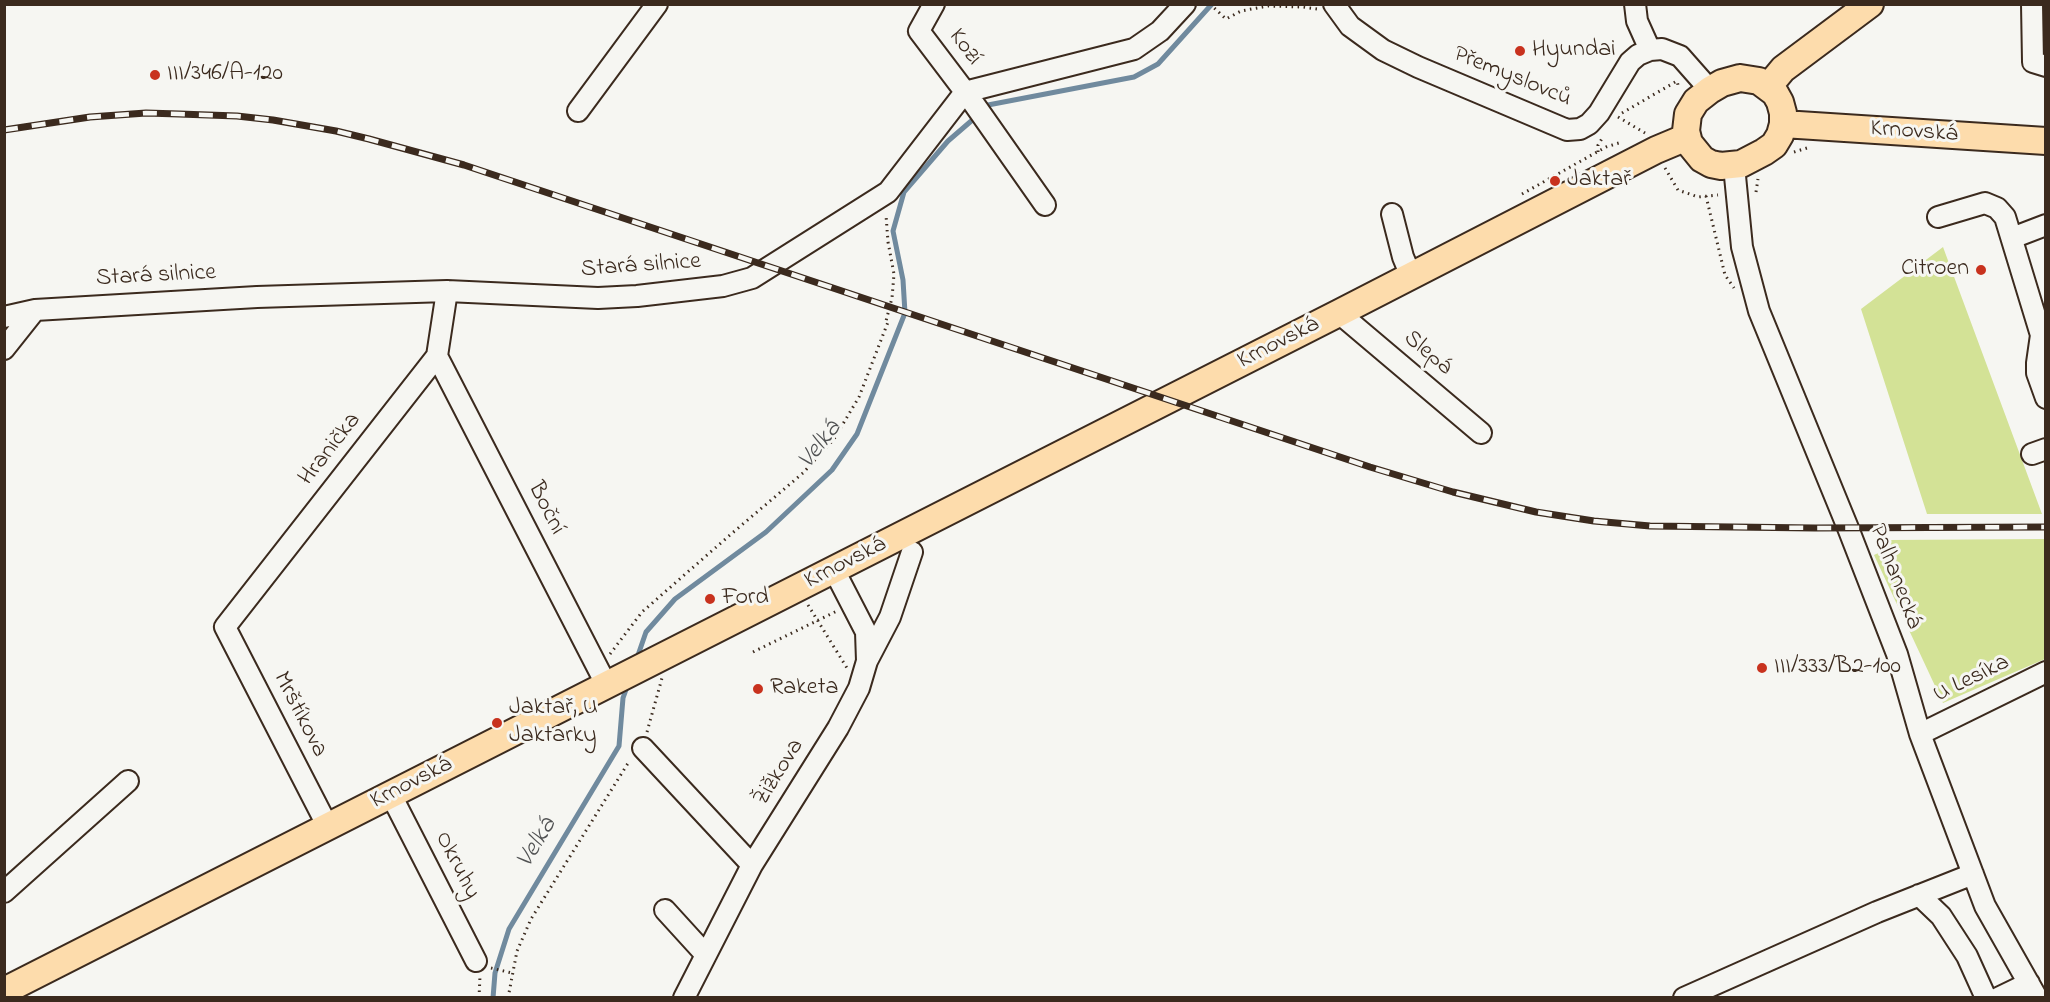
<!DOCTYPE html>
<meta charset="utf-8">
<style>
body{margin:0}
#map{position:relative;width:2050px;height:1002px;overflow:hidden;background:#f6f6f2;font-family:"Indie Flower",sans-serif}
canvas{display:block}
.frame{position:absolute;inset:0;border:6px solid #3b2a1e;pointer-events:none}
</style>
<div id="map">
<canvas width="2050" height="1002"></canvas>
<div class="frame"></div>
</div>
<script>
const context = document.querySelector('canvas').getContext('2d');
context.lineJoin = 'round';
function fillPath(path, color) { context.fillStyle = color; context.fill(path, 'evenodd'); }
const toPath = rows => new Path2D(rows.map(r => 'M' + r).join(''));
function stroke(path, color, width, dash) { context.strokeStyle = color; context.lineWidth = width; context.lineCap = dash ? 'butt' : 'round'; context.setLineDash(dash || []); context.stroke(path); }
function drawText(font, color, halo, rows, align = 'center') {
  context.font = font + ' "Indie Flower",sans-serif'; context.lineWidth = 6; context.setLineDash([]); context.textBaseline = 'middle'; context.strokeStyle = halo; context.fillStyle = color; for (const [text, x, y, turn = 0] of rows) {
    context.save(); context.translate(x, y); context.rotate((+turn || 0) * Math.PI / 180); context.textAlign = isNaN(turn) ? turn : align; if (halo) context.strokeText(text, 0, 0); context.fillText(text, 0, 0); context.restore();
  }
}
const green = toPath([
 [1943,247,2042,514,1927,514,1861,309],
 [2045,539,2045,659,1943,703,1874,555,1889,548,1889,540]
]);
const stream = toPath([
 [984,110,988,105,1134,77,1158,64,1212,4],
 [636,661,646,632,675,599,766,532,832,470,857,434,905,313,903,280,893,231,904,192,948,141,977,116],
 [493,998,495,973,509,929,619,746,623,698,628,684]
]);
const path = toPath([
 [1210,4,1226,19,1241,11,1268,6,1303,7,1317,9],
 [1622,113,1677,81,1679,89],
 [1618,117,1645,133],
 [1598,152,1598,145,1603,137],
 [1794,152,1807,148],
 [1665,168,1678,190,1698,197,1718,195],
 [1756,192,1758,179],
 [1522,194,1606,147,1622,142],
 [1706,196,1725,275,1734,288],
 [808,605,847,668],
 [753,652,837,611],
 [610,654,642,612,730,535,803,473,834,439,859,397,888,322,886,321,892,298,894,274,888,242,886,215],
 [647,732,662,678],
 [491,968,512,973],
 [479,998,480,976],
 [508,998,517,951,531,919,630,760]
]);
const minor = toPath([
 [934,4,919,31,972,101,1045,205],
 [1334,4,1350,26,1383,50,1418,67,1567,130,1580,129,1589,124,1599,113,1630,62,1638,55,1650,50,1662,49,1680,56,1710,90],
 [1635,4,1637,21,1650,50],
 [2032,4,2033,62,2046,66],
 [578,111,657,4],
 [1734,166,1742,247,1759,311,1848,528,1897,654,1920,734,1985,906,2037,998],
 [1392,214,1403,257,1411,276],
 [1938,217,1985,203,1997,208,2005,217,2041,335,2037,363,2037,373,2046,398],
 [2012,238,2046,225],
 [1339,313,1481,433],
 [4,317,35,310,257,297,447,291,598,298,637,296,723,286,752,278,888,192,965,92,1134,49,1160,31,1185,4],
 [4,349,35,310],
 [437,356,607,686],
 [2032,454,2046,449],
 [867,661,890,617,912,552],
 [1920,734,2046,672],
 [643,748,752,865],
 [391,795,476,961],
 [328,827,225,627,437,356,447,291],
 [4,892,128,781],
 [1919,895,1941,916,1967,956,1986,998],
 [665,910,706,955],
 [684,998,752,865,838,728,859,688,867,661,866,632,834,570],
 [1684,998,1877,912,1973,874],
 [1998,998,2029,983]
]);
const major = toPath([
 [1740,78,1759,81,1775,93,1780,102,1783,113,1783,124,1780,135,1774,145,1764,152,1741,164,1721,166,1711,164,1702,159,1689,143,1686,131,1688,114,1696,101,1710,90,1722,83,1740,78],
 [1768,87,1783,69,1870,4],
 [1783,124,2046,141],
 [4,991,1339,313,1656,150,1687,137]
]);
const rail = toPath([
 [4,130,90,117,146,113,179,114,237,116,273,120,336,131,369,139,464,165,1370,467,1453,492,1536,512,1594,521,1650,526,1815,528,2046,527]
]);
const markers = [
 [1520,51,6,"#c8321e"],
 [155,75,6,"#c8321e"],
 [1555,181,6,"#c8321e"],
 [1981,270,6,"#c8321e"],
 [710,599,6,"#c8321e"],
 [1762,668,6,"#c8321e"],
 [758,689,6,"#c8321e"],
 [497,723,6,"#c8321e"]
];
const streetNames = [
 ["Kozí",964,48,53],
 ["Přemyslovců",1512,78,22],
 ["Krnovská",1914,133,4],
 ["Stará silnice",641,267,-4],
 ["Stará silnice",156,277,-3],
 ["Krnovská",1279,344,-27],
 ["Slepá",1427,354,40],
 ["Hranička",331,450,-52],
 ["Boční",545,509,63],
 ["Krnovská",846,564,-27],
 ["Palhanecká",1894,577,69],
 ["U Lesíka",1972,680,-26],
 ["Mrštíkova",299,715,63],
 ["Žižkova",780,773,-58],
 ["Krnovská",412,784,-27],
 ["Okruhy",456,866,63]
];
const poiNames = [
 ["Hyundai",1532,51],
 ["III/346/A-120",167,75],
 ["Jaktař",1567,181],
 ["Citroen",1969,270,"right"],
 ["Ford",722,599],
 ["III/333/B2-100",1774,668],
 ["Raketa",770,689],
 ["Jaktař, U",509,709],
 ["Jaktarky",509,737]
];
const waterNames = [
 ["Velká",821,446,-52],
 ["Velká",538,844,-59]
];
fillPath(green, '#d3e296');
stroke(stream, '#708a9e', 5);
stroke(minor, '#3b2a1e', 24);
stroke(major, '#3b2a1e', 30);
stroke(path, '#3b2a1e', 3, [1.5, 4.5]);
stroke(minor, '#f6f6f2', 20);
stroke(major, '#fddcac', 26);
stroke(rail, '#3b2a1e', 7);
stroke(rail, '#f6f6f2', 4.5, [14]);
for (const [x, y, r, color] of markers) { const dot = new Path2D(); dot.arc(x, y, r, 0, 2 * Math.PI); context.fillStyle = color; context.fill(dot); stroke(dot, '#f6f6f2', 2); }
drawText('24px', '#3b2a1e', '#f6f6f2', streetNames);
drawText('24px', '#3b2a1e', '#f6f6f2', poiNames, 'left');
drawText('italic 26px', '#515253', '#f6f6f2', waterNames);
</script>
